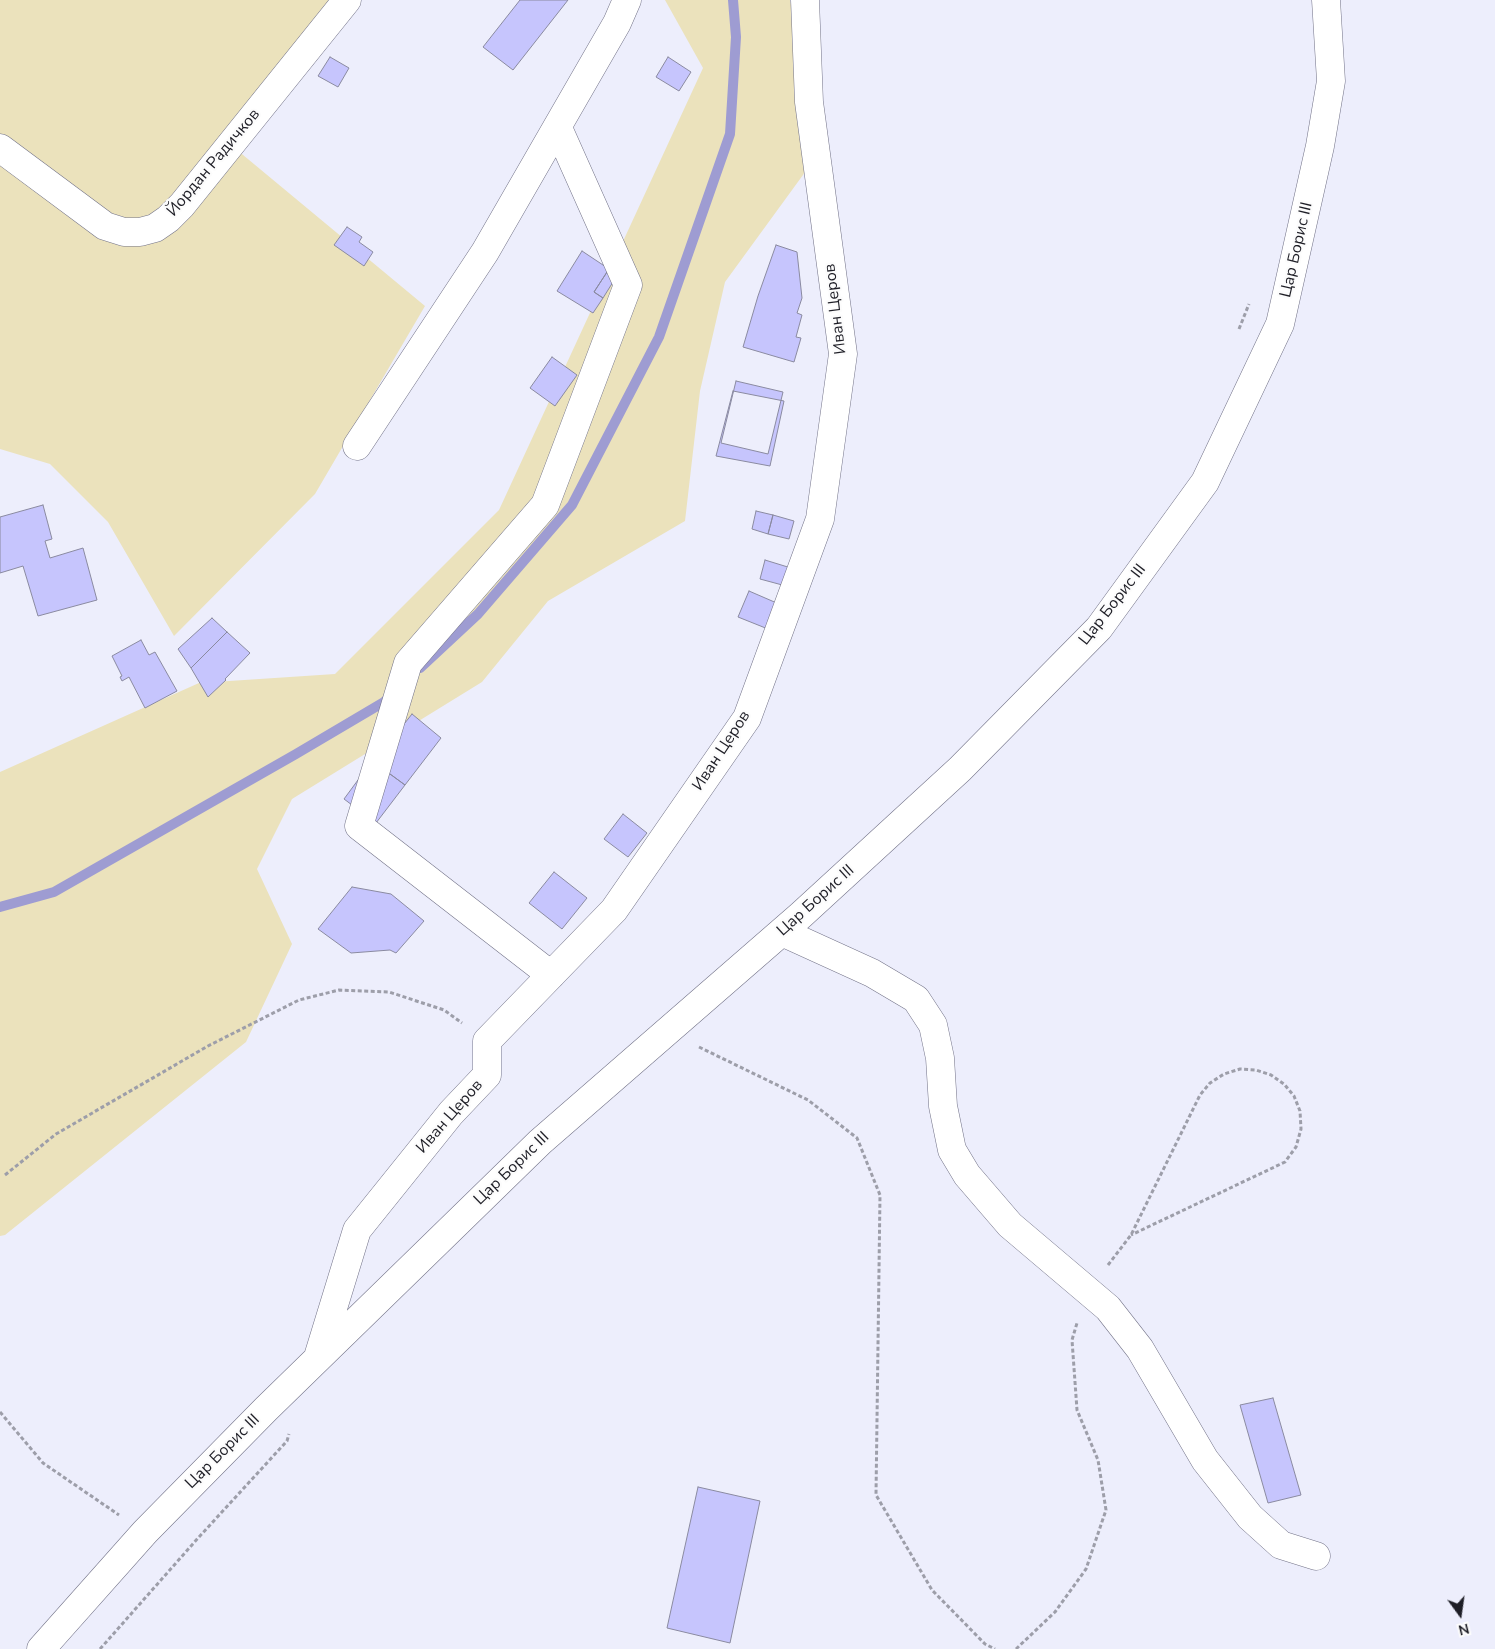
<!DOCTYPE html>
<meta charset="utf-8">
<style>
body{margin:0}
#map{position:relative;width:1495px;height:1649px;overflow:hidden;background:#edeefc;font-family:"Nunito Sans",sans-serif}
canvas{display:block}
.north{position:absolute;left:1435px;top:1589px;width:50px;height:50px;-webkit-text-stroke:4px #fcfcfc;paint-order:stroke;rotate:166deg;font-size:14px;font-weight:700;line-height:20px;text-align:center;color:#1e1e26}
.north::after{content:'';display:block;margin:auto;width:18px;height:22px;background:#1e1e26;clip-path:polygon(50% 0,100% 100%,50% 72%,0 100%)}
</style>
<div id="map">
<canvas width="1495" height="1649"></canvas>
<div class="north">N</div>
</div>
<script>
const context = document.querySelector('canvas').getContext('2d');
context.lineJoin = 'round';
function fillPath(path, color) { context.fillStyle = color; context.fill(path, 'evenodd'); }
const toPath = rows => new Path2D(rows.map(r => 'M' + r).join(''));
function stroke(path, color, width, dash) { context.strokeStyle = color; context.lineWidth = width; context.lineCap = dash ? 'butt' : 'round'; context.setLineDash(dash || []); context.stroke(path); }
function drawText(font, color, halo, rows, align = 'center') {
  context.font = font + ' "Nunito Sans",sans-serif'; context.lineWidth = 4.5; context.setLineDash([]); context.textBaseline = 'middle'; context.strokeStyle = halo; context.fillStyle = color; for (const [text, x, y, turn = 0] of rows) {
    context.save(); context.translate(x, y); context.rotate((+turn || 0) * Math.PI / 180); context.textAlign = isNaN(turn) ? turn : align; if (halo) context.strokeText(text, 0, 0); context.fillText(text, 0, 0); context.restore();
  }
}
const green = toPath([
 [0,0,329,0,225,140,425,306,315,494,174,636,108,522,50,464,0,449],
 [665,0,790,0,819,153,725,282,700,391,685,521,548,601,482,682,292,799,257,869,292,944,246,1042,5,1235,0,1236,0,772,199,683,335,674,499,510,703,68]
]);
const stream = toPath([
 [420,668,478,614,572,505,659,337,730,134,736,37,733,0],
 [0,907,54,892,296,754,384,702,392,695]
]);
const building = toPath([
 [520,0,568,0,513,70,483,47,520,0],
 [330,57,349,68,338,87,318,76,330,57],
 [668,57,691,72,679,91,656,77,668,57],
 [347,227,362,237,359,242,373,252,364,266,334,245,347,227],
 [776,245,797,252,802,298,797,313,802,315,796,337,801,338,794,362,743,347,758,296,776,245],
 [582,251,609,269,594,292,603,298,593,313,557,291,582,251],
 [609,269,618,274,603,298,594,292,609,269],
 [552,357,577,375,555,406,530,388,552,357],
 [736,381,783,392,768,454,721,443,736,381],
 [733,391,784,401,770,466,716,456,733,391],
 [43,505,52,539,45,541,50,558,83,548,97,600,38,616,23,566,0,573,0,517,43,505],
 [756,511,773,515,768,534,752,529,756,511],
 [773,515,794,521,789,539,768,534,773,515],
 [765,560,791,568,786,586,760,579,765,560],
 [749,591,779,604,768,629,738,617,749,591],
 [212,618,227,632,191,668,178,649,212,618],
 [227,632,250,653,225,679,226,680,208,697,191,668,227,632],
 [141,640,149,655,155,652,177,691,145,708,129,677,122,681,120,677,122,676,112,656,141,640],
 [412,714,441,738,405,785,374,762,412,714],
 [372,761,405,785,376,823,344,799,372,761],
 [623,814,647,833,628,857,604,839,623,814],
 [554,872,587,898,562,929,529,903,554,872],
 [352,887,391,894,424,921,396,953,390,950,351,953,318,929,352,887],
 [1273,1398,1301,1495,1268,1503,1240,1405,1273,1398],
 [698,1487,760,1501,730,1643,667,1628,698,1487]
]);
const path = toPath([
 [1239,329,1249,304],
 [699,1047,808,1100,857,1138,880,1195,876,1495,932,1590,985,1644,995,1649],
 [5,1175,56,1134,208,1046,299,1000,339,990,389,992,444,1010,462,1023],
 [1108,1265,1131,1235,1200,1095,1210,1083,1224,1074,1240,1069,1256,1070,1271,1075,1284,1084,1294,1096,1300,1111,1301,1129,1296,1147,1285,1162,1131,1235],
 [0,1412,43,1463,119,1515],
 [100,1649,199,1537,287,1441,289,1434],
 [1016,1649,1055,1612,1086,1569,1106,1510,1098,1460,1077,1410,1072,1340,1077,1323]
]);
const minor = toPath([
 [0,148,105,226,124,232,140,232,155,228,168,219,182,205,347,0],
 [357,446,485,252,617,23,627,0],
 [782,932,872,973,916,999,933,1025,940,1058,943,1106,952,1150,967,1175,1010,1225,1108,1308,1140,1349,1205,1460,1250,1517,1281,1545,1316,1556],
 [551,975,359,826,408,663,545,505,628,285,558,128],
 [318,1357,357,1230,451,1113,487,1075,487,1041,614,910,747,718,820,519,843,354,809,102,805,0],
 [41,1649,145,1532,266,1409,540,1142,801,915,960,769,1099,628,1205,482,1280,324,1320,146,1331,81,1326,0]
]);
const streetNames = [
 ["Йордан Радичков",214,163,-50],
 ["Цар Борис III",1297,250,-77],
 ["Иван Церов",836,309,-97],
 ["Цар Борис III",1113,605,-52],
 ["Иван Церов",722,751,-57],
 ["Цар Борис III",816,901,-42],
 ["Иван Церов",450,1117,-49],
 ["Цар Борис III",512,1169,-44],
 ["Цар Борис III",223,1452,-45]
];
fillPath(green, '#ebe2bc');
stroke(stream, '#9e9cd2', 10);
fillPath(building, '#c6c5fd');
stroke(building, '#8a8aa0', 1);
stroke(minor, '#737388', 29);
stroke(path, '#9d9ea9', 3, [4, 2.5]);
stroke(minor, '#fff', 28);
drawText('16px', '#1e1e26', '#fcfcfc', streetNames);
</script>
